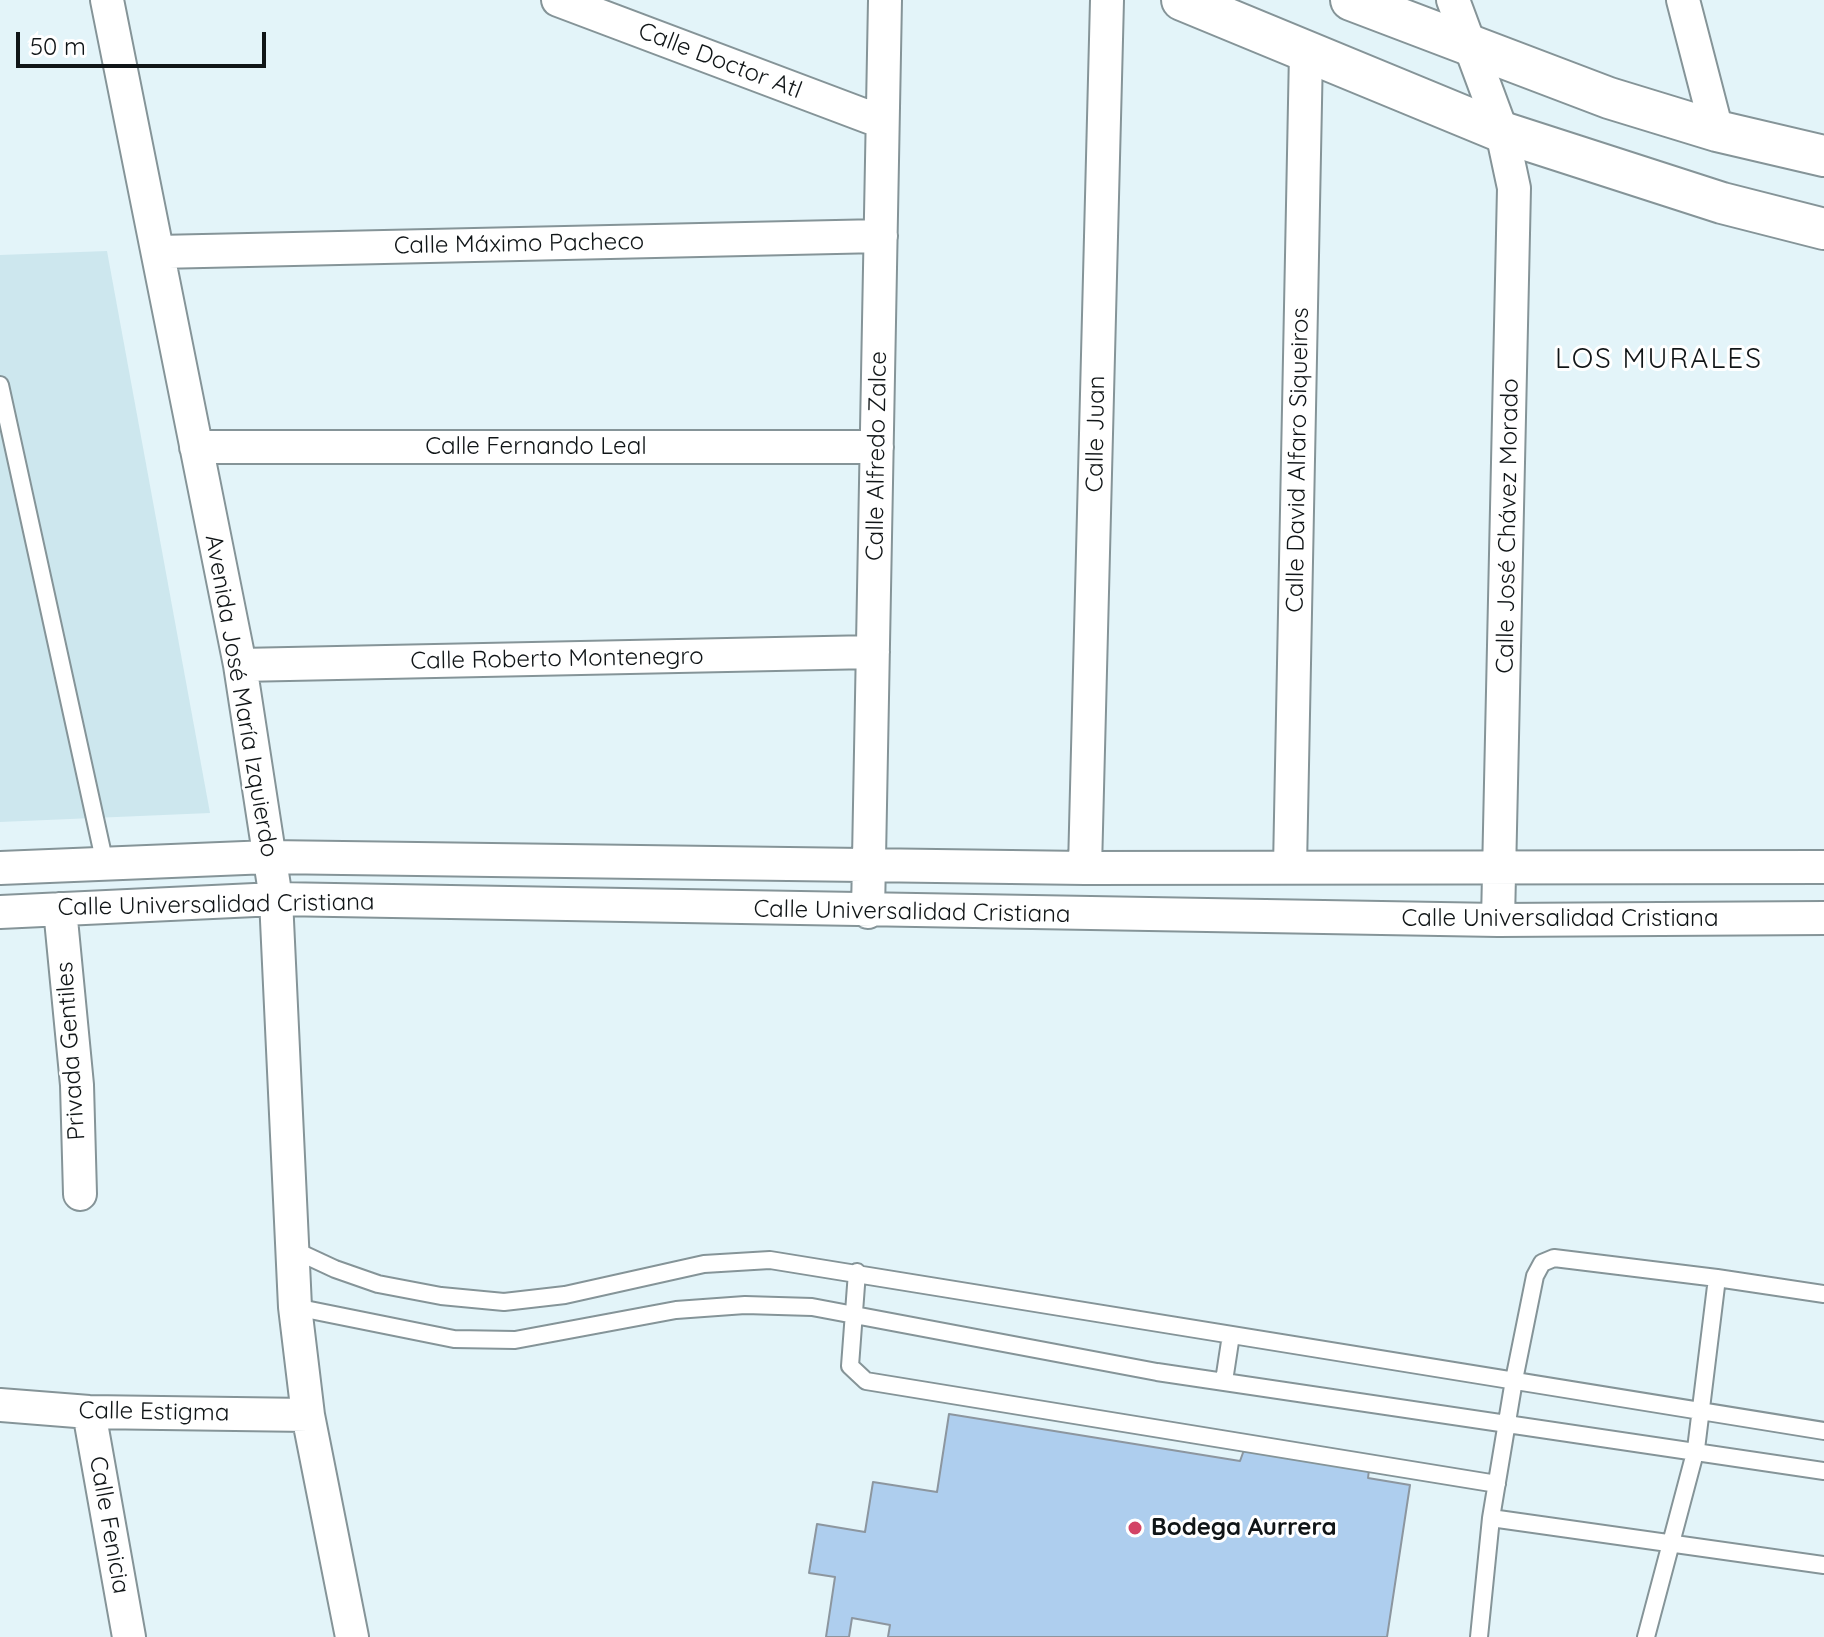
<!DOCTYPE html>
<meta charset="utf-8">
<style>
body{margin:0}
#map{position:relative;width:1824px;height:1637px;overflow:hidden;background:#e3f4f9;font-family:Quicksand,sans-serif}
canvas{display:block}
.scale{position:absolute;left:16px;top:32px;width:250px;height:36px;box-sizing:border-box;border:4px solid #101517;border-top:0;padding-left:10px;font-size:24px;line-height:28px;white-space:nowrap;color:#101517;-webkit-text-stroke:6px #fff;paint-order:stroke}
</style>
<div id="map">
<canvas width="1824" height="1637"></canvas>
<div class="scale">50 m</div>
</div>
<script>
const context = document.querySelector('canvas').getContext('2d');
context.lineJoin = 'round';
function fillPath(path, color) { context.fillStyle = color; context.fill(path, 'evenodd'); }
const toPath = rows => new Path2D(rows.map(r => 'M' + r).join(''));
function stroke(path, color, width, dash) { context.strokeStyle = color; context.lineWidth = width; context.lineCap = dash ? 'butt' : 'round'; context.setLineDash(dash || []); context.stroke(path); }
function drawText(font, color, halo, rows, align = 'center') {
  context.font = font + ' Quicksand,sans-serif'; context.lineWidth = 6; context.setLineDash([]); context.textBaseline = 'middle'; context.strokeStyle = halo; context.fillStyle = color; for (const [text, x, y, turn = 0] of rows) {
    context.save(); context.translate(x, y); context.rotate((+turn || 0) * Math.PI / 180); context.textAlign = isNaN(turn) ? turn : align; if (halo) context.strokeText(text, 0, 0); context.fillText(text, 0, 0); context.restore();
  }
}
const built = toPath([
 [107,251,210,813,0,822,0,255]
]);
const building = toPath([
 [949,1414,1240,1461,1244,1450,1369,1470,1368,1478,1410,1485,1387,1637,888,1637,890,1625,852,1618,849,1637,826,1637,835,1577,809,1573,817,1524,865,1532,873,1482,937,1492,949,1414]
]);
const service = toPath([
 [0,385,105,864],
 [292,1249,335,1269,378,1284,441,1296,504,1302,565,1295,704,1264,770,1260,1824,1431],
 [857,1272,850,1366,866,1381,1497,1484],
 [1717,1278,1824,1294],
 [295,1307,454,1339,515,1340,676,1310,745,1305,812,1307,1157,1372,1824,1471],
 [1224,1381,1231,1335],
 [1491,1518,1824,1565],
 [1479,1637,1491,1518,1514,1380,1535,1276,1542,1263,1554,1258,1717,1278,1696,1449,1646,1637]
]);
const minor = toPath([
 [107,0,240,665,276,899,295,1307,308,1415,352,1637],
 [558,0,882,122],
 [1453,0,1502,132,1514,188,1498,920],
 [1683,0,1717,131],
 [158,252,881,236],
 [196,447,877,447],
 [240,665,873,652],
 [1290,867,1306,52],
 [0,868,269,857,1085,868,1824,867],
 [1085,868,1107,0],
 [60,909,77,1085,80,1194],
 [0,912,276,899,1498,920,1824,918],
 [868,912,885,0],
 [0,1405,89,1412,308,1415],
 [89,1412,129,1637]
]);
const tertiary = toPath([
 [1182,0,1502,132,1722,203,1824,229],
 [1351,0,1609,98,1717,131,1824,156]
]);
const markers = [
 [1135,1528,8,"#d34365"]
];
const streetNames = [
 ["Calle Doctor Atl",720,61,21],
 ["Calle Máximo Pacheco",519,244,-1],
 ["Calle Juan",1096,434,-89],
 ["Calle Fernando Leal",536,447],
 ["Calle Alfredo Zalce",877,456,-89],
 ["Calle David Alfaro Siqueiros",1298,460,-89],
 ["Calle José Chávez Morado",1508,526,-89],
 ["Calle Roberto Montenegro",557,659,-1],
 ["Avenida José María Izquierdo",241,696,80],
 ["Calle Universalidad Cristiana",216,905,-1],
 ["Calle Universalidad Cristiana",912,912,1],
 ["Calle Universalidad Cristiana",1560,919],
 ["Privada Gentiles",71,1051,-94],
 ["Calle Estigma",154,1412,1],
 ["Calle Fenicia",109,1525,80]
];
const poiNames = [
 ["Bodega Aurrera",1151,1528]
];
const quarterNames = [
 ["LOS MURALES",1659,360]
];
fillPath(built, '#cde7ee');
fillPath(building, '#aeceee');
stroke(building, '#8c969f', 2);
stroke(service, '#859498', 20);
stroke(minor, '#859498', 36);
stroke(tertiary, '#859498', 44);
stroke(service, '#fff', 16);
stroke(minor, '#fff', 32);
stroke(tertiary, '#fff', 40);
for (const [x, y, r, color] of markers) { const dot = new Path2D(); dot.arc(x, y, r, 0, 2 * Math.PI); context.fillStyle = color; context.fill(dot); stroke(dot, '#fff', 3); }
drawText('24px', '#101517', '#fff', streetNames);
drawText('bold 24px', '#101517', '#fff', poiNames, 'left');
context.letterSpacing = '2px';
drawText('28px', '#101517', '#fff', quarterNames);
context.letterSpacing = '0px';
</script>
